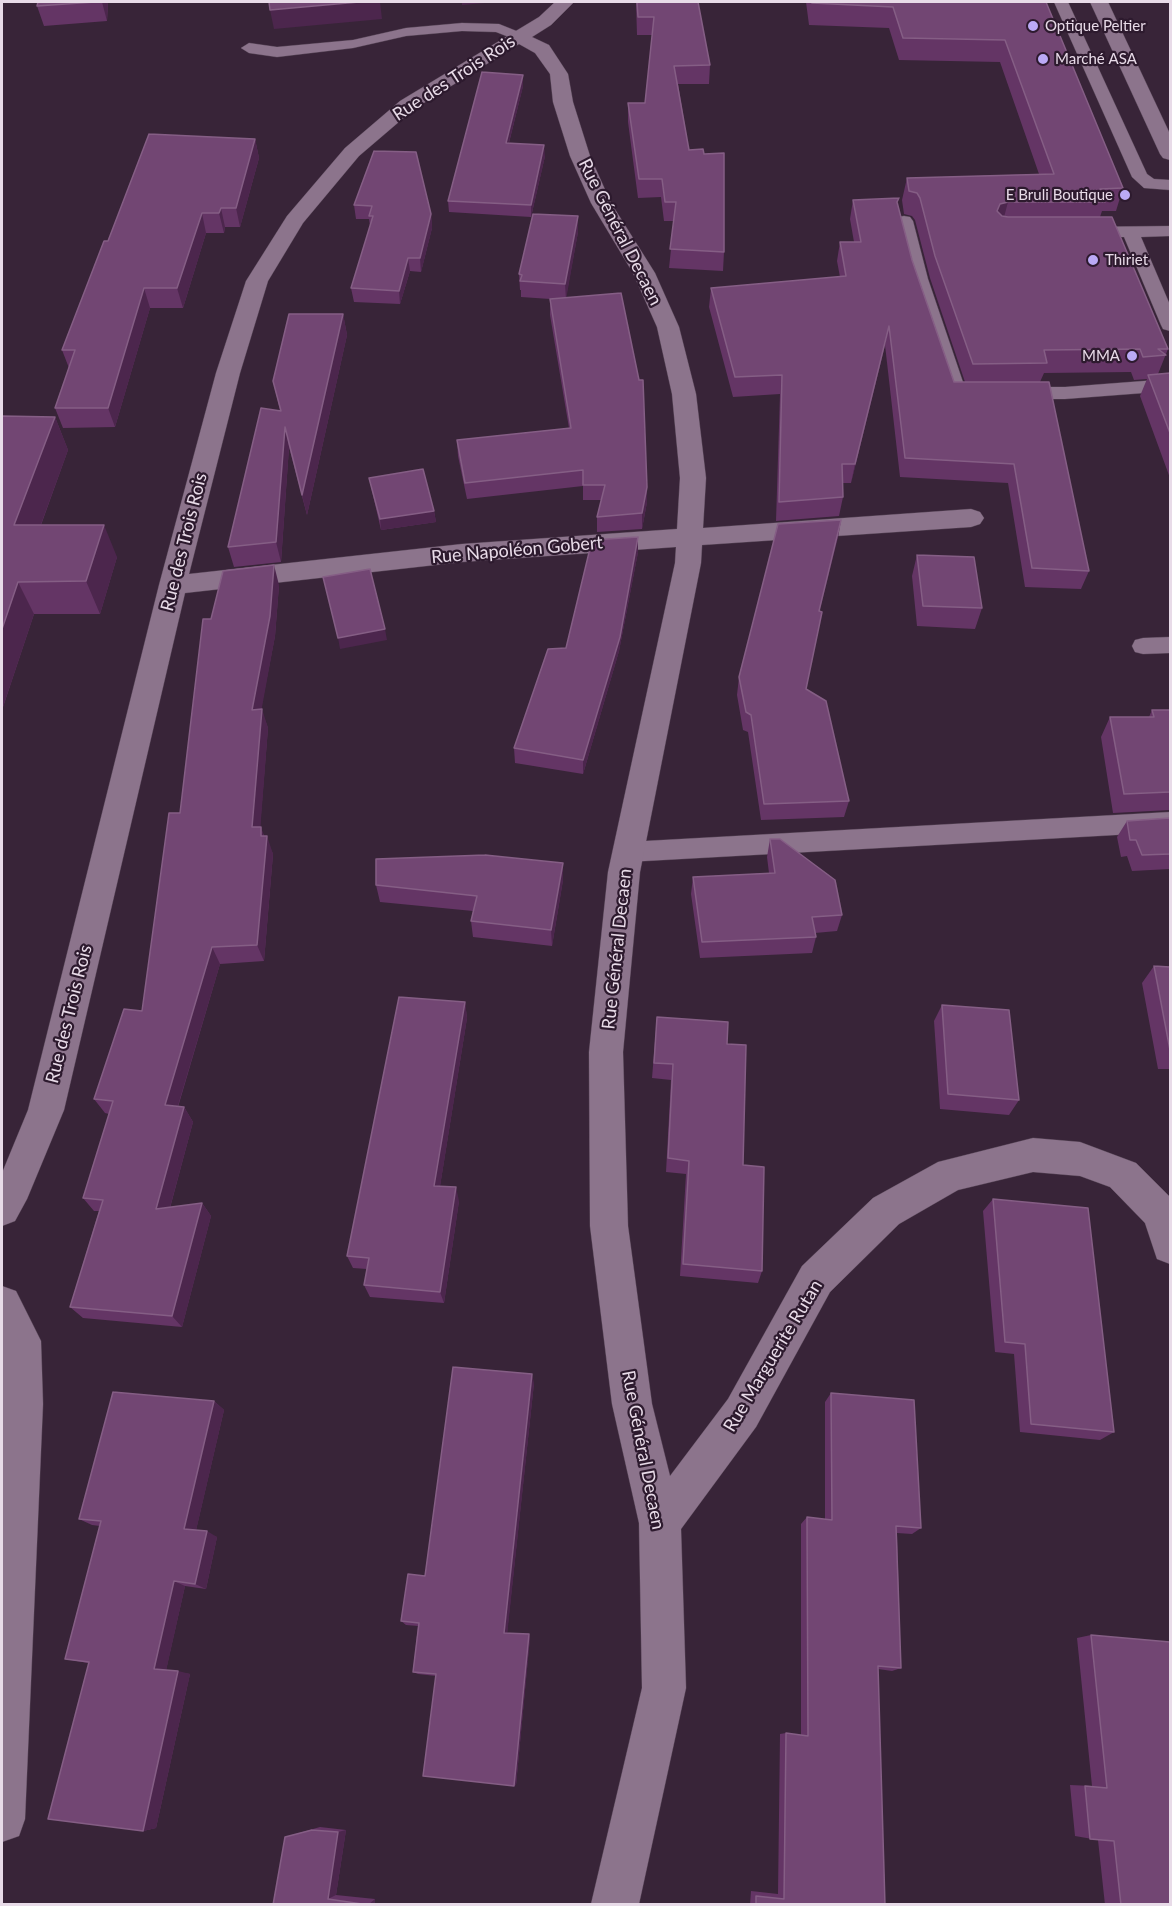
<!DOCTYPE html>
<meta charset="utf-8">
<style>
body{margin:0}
#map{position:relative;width:1172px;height:1906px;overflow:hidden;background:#382438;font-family:Lato,sans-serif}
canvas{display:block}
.frame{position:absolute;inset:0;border:3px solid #e8dbe8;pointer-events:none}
</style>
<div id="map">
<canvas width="1172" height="1906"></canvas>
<div class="frame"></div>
</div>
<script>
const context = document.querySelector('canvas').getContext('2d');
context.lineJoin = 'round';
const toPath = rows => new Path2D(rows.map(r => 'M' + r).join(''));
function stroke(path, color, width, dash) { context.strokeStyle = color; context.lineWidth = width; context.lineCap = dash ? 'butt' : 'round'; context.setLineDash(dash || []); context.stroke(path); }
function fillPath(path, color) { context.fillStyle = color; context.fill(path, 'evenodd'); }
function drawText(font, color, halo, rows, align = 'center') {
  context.font = font + ' Lato,sans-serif'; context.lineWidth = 4.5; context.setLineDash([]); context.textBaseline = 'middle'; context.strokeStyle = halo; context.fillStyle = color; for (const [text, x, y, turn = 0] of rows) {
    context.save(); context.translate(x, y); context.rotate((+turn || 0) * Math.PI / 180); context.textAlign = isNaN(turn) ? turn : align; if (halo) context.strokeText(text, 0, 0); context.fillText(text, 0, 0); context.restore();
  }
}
const lane = toPath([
 [1054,2,1068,2,1147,174,1154,179,1170,180,1170,190,1144,188,1132,177,1054,2],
 [462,23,499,24,524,34,526,37,519,41,496,32,462,31,406,36,353,48,277,57,249,53,241,48,249,43,277,47,353,40,406,28,462,23],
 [904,216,910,217,913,221,928,279,965,388,971,390,974,394,971,398,957,401,950,399,947,395,910,279,895,221,898,217,904,216],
 [1170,226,1170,236,1141,237,1170,305,1170,331,1163,329,1161,325,1124,237,1082,237,1076,236,1073,232,1076,228,1082,227,1170,226],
 [1170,379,1170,391,1065,399,1014,399,1007,397,1004,393,1007,389,1014,387,1065,387,1170,379],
 [1170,637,1170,653,1143,654,1135,652,1132,646,1135,640,1143,638,1170,637],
 [1170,812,1170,832,627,862,618,859,614,852,618,845,627,842,1170,812]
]);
const street = toPath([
 [555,2,574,2,551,25,532,37,549,45,568,74,573,102,590,156,611,203,655,273,679,327,696,394,706,478,703,528,971,509,980,512,984,518,980,524,971,527,702,545,701,563,640,872,623,1052,628,1226,652,1404,670,1476,728,1399,802,1266,873,1198,938,1162,1033,1138,1080,1142,1136,1163,1170,1197,1170,1264,1157,1259,1145,1223,1110,1187,1080,1176,1033,1172,958,1190,899,1224,830,1292,756,1427,681,1529,686,1688,639,1904,591,1904,642,1688,639,1523,612,1404,590,1226,589,1052,608,872,675,563,676,547,462,562,185,593,64,1110,27,1199,15,1221,2,1226,2,1173,28,1110,159,585,216,373,246,281,287,216,345,148,400,101,539,17,555,2],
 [519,44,535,53,550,74,553,102,570,156,591,203,633,273,657,327,672,394,680,478,677,529,462,544,189,574,240,373,268,281,303,223,359,156,414,109,519,44],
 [2,1286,16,1291,41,1341,43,1404,25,1819,19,1836,2,1842,2,1286]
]);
const secondary = toPath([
 [1090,2,1108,2,1170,134,1170,160,1163,158,1160,154,1090,2]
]);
const wall = toPath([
 [38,2,108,2,107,21,44,26,37,6],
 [250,2,269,2,251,3],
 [636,2,698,2,710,65,709,84,678,84,689,150,724,252,723,271,669,268,674,221,664,221,661,197,638,198,628,122,628,103,645,103,652,35,637,35],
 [806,2,1046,2,1123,188,1116,211,1102,211,1100,217,1168,349,1158,374,1170,373,1170,478,1140,396,1147,379,1134,380,1131,372,1044,373,1040,382,1089,571,1081,589,1025,587,1008,483,900,477,885,345,851,483,843,483,843,497,839,516,776,521,780,394,733,397,709,307,711,288,840,277,837,261,840,242,854,242,850,219,853,200,897,205,912,260,954,382,965,382,930,278,915,220,912,216,904,214,902,200,907,178,1039,174,1000,62,899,60,889,28,809,25],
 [523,75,523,86,509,143,545,156,531,217,449,212,448,201],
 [255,139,259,158,240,227,225,227,224,233,206,233,183,308,150,308,115,427,63,428,55,408,69,368,62,350,108,241],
 [374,151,431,214,432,228,421,272,410,271,400,304,354,302,351,288,370,226,369,219,356,219,354,205],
 [578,216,578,232,566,297,647,502,642,529,597,532,597,517,601,500,583,500,583,486,467,499,458,456,457,440,569,428,550,315,550,299,521,297,521,290,520,290,519,274],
 [343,314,347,335,307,515,289,447,281,562,234,567,228,547,280,410,273,381],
 [2,416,55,417,68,450,41,525,117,557,100,614,34,614,2,710],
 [369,478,434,511,436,522,381,530],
 [841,520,819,611,806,689,849,801,844,817,761,820,748,732,743,730,737,695,739,677],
 [638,552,619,651,583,774,515,763,514,748],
 [917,555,982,608,975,629,917,626,912,576],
 [279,585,275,636,261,709,268,728,260,827,273,854,264,961,220,964,178,1107,184,1107,193,1122,170,1208,202,1203,211,1216,182,1327,83,1318,70,1307,99,1211,94,1211,83,1198,109,1114,105,1113,94,1099,142,1011,180,813,211,619],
 [1152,710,1170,710,1170,812,1170,810,1113,813,1101,737,1110,717,1149,717],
 [1170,818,1170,869,1132,871,1127,856,1121,857,1117,837,1127,821],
 [770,839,842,915,837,931,815,933,816,937,812,953,700,958,691,894,693,877,769,873,767,857],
 [563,863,563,880,552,946,473,937,471,921,473,911,380,902,376,885],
 [1154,966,1170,967,1170,1069,1158,1069,1142,983],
 [465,1002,467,1018,440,1186,459,1201,444,1303,370,1297,364,1285,367,1269,353,1268,347,1256],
 [942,1005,1019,1100,1009,1115,940,1109,934,1021],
 [657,1017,727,1044,743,1165,762,1271,758,1283,680,1276,686,1174,666,1172,671,1080,652,1078],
 [993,1199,1114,1432,1100,1440,1020,1432,1014,1354,995,1352,983,1211],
 [534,1383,507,1633,530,1637,516,1785,436,1676,418,1674,413,1672,418,1626,406,1625,401,1621],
 [831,1393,921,1528,912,1534,897,1533,901,1668,892,1671,878,1669,885,1905,750,1905,751,1891,778,1894,780,1734,786,1733,801,1735,801,1524,807,1517,825,1519,825,1402],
 [214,1401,224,1410,196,1530,217,1537,206,1589,185,1586,166,1670,190,1674,156,1828,143,1831,88,1663,65,1659,100,1526,92,1525,79,1519],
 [1091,1635,1170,1905,1105,1905,1098,1840,1075,1836,1070,1785,1092,1786,1077,1638],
 [320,1827,346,1830,336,1895,375,1899,375,1905,273,1905,285,1837]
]);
const shadedWall = toPath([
 [102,2,108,2,107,21],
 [359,2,380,2,382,19,274,29,270,10],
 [462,2,496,2,462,5],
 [523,75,523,86,506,154,506,143],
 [255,139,259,158,240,227,236,208],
 [544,145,545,156,531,217,531,205],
 [1008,202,1002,225,997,211,1000,204],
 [221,208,225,227,224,233,219,213],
 [202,213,206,233,183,308,177,288],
 [431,214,432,228,421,272,420,258],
 [578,216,578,232,566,300,565,284],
 [408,258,410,271,400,304,399,291],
 [144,288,150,308,115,427,108,408],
 [343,314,347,335,307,515,302,495],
 [889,326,885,345,851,483,855,464],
 [55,417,68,450,29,557,14,525],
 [285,427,289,447,281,562,276,542],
 [647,487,647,502,642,529,642,513],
 [434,511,436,522,381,530,380,519],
 [841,520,838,538,815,629,819,611],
 [104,525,117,557,100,614,86,581],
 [638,537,638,552,619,651,583,774,583,760],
 [274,565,279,585,275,636,258,729,252,710],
 [18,582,34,614,2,710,2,629],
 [385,629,387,640,340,649,338,638],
 [262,709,268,728,259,845,252,827],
 [261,827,266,842,267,836,273,854,264,961,257,945],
 [563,863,563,880,552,946,551,930],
 [212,947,220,964,174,1119,165,1105],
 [465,1002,467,1018,438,1199,434,1186],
 [184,1107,193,1122,166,1222,156,1209],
 [456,1187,459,1201,444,1303,440,1292],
 [202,1203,211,1216,182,1327,172,1316],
 [532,1374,534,1383,507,1636,504,1633],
 [214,1401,224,1410,195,1535,184,1529],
 [207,1531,217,1537,206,1589,195,1584],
 [174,1581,185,1586,166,1671,154,1669],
 [529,1634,530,1637,516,1785,514,1786],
 [178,1671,190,1674,156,1828,143,1831],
 [346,1830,336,1895,328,1899,338,1832],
 [375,1899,375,1905,369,1905,369,1904]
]);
const building = toPath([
 [38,2,95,2,37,6,38,2],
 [269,2,359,2,270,10,269,2],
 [637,2,698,2,710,65,674,66,689,150,703,149,704,154,724,153,724,252,670,249,676,202,665,202,662,179,639,179,628,103,645,103,654,17,638,17,637,2],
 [811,2,1046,2,1123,188,1100,189,1105,202,1008,202,1000,204,997,211,1002,216,1008,217,1112,217,1168,349,1158,349,1166,355,1143,357,1140,349,1044,350,1047,363,973,364,935,256,920,198,917,193,909,191,907,178,1054,174,1005,40,903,38,893,7,812,3,811,2],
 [482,72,523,75,506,143,544,145,531,205,448,201,482,72],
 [149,134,255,139,236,208,221,208,219,213,202,213,177,288,144,288,108,408,55,408,75,350,62,350,104,241,108,241,149,134],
 [374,151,416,152,431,214,420,258,408,258,399,291,351,288,373,216,369,216,372,206,354,205,374,151],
 [899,198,897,202,912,260,954,382,1049,382,1089,571,1032,568,1014,464,905,458,889,326,855,464,842,464,843,497,779,502,782,375,735,377,711,288,846,276,840,242,861,242,853,200,899,198],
 [533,214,578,216,565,284,520,281,522,275,519,274,533,214],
 [621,293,639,380,643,380,647,487,642,513,597,517,605,485,583,485,583,470,465,483,457,440,571,428,550,299,621,293],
 [289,314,343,314,302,495,285,427,276,542,228,547,261,408,281,411,273,381,289,314],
 [1170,373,1170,433,1148,375,1170,373],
 [2,416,55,417,14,525,104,525,86,581,18,582,2,629,2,416],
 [423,469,434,511,380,519,369,478,423,469],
 [841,520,819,611,822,612,806,689,826,701,849,801,764,804,751,715,746,712,739,677,778,524,841,520],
 [638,537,620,637,583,760,514,748,548,649,566,648,592,540,638,537],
 [917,555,974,557,982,608,923,606,917,555],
 [274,565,270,616,252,710,262,709,252,827,261,827,261,836,267,836,257,945,212,947,165,1105,184,1107,156,1209,202,1203,172,1316,70,1307,103,1200,83,1198,113,1101,94,1099,124,1009,142,1011,169,813,180,813,203,619,211,619,223,571,274,565],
 [370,569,385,629,338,638,323,577,370,569],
 [1152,710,1170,710,1170,792,1124,794,1110,717,1154,717,1152,710],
 [1170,818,1170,854,1142,855,1136,840,1130,840,1127,821,1170,818],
 [770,839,780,839,835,880,842,915,812,917,816,937,702,942,693,877,775,873,770,839],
 [485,855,563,863,551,930,471,921,477,896,376,885,376,859,485,855],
 [1154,966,1170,967,1170,1050,1154,966],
 [399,997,465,1002,434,1186,456,1187,440,1292,364,1285,369,1258,347,1256,399,997],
 [942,1005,1009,1010,1019,1100,948,1094,942,1005],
 [657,1017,728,1022,727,1044,746,1045,743,1165,764,1167,762,1271,683,1264,689,1161,668,1158,673,1064,654,1063,657,1017],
 [993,1199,1088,1208,1114,1432,1031,1424,1025,1344,1005,1342,993,1199],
 [453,1367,532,1374,504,1633,529,1634,514,1786,423,1776,436,1674,413,1672,419,1623,401,1621,408,1574,425,1576,453,1367],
 [113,1392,214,1401,184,1529,207,1531,195,1584,174,1581,154,1669,178,1671,143,1831,48,1819,89,1662,65,1659,101,1521,79,1519,113,1392],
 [831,1393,914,1400,921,1528,896,1526,901,1668,878,1666,885,1905,756,1905,756,1896,784,1899,786,1733,808,1736,807,1517,832,1520,831,1393],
 [1091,1635,1170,1642,1170,1905,1121,1905,1114,1841,1090,1839,1085,1786,1107,1788,1091,1635],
 [312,1830,338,1832,328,1899,369,1905,273,1905,285,1837,312,1830]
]);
const markers = [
 [1033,26,6,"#bbaaf6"],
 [1043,59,6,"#bbaaf6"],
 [1125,195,6,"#bbaaf6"],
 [1093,260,6,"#bbaaf6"],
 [1132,356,6,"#bbaaf6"]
];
const farPoinames = [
 ["Optique Peltier",1045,26],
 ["Marché ASA",1055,59],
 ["E Bruli Boutique",1113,195,"right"],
 ["Thiriet",1105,260],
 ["MMA",1120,356,"right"]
];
const streetNames = [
 ["Rue des Trois Rois",454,78,-33],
 ["Rue Général Decaen",620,232,63],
 ["Rue des Trois Rois",184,542,-76],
 ["Rue Napoléon Gobert",517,550,-5],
 ["Rue Général Decaen",617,949,-84],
 ["Rue des Trois Rois",69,1014,-76],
 ["Rue Marguerite Rutan",773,1356,-59],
 ["Rue Général Decaen",643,1450,79]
];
stroke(lane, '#534253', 1);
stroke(street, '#534253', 1);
stroke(secondary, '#534253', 1);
fillPath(lane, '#8c748c');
fillPath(street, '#8c748c');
fillPath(secondary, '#8c748c');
fillPath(wall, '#643565');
fillPath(shadedWall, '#4c264d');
fillPath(building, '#724673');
stroke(building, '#855e85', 1.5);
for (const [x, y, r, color] of markers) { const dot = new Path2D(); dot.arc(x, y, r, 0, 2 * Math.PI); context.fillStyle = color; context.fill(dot); stroke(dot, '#2d1a2e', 2); }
drawText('15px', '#e8dbe8', '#2d1a2e', farPoinames, 'left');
drawText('18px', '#e8dbe8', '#2d1a2e', streetNames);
</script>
